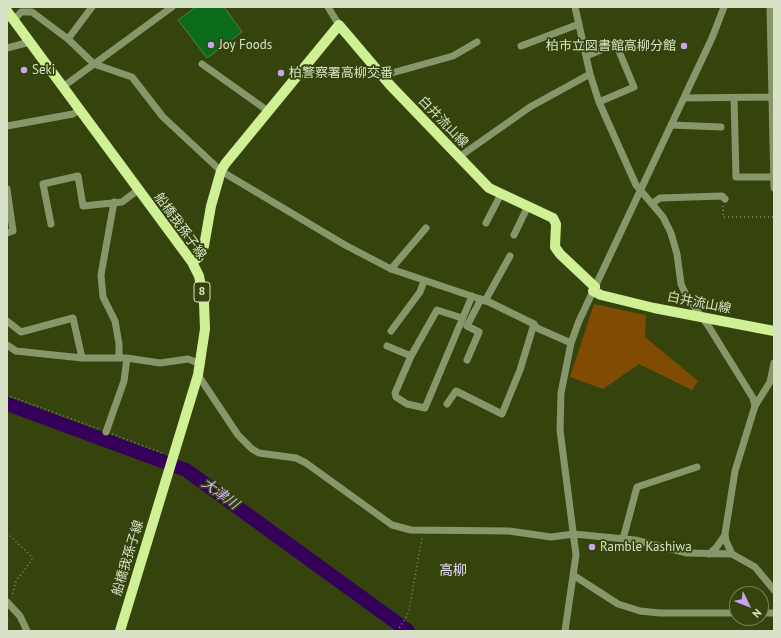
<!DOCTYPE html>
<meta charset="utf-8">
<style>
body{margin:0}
#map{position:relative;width:781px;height:638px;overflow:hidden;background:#34440c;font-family:"PT Sans",sans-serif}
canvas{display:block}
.frame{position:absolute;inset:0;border:8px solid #d7e2c6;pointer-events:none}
.north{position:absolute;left:729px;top:586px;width:40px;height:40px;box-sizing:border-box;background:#34440c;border:1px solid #758356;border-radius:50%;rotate:133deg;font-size:11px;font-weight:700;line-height:16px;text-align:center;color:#d7e2c6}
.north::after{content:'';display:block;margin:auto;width:14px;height:18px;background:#c7a6ef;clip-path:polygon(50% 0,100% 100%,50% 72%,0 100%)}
</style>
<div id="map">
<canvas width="781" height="638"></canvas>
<div class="frame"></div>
<div class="north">N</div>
</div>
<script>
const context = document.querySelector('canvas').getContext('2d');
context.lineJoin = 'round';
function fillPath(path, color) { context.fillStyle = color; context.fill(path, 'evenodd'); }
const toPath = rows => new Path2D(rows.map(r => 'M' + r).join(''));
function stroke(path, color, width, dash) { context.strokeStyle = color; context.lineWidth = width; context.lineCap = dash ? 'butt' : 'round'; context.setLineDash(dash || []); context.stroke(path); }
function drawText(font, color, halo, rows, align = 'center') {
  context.font = font + ' "PT Sans","Noto Sans JP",sans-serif'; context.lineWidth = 3.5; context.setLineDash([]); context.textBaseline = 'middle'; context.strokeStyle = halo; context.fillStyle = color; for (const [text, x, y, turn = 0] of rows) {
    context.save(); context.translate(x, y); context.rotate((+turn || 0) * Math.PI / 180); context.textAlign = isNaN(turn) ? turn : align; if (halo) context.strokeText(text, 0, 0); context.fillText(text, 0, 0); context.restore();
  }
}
const green = toPath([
 [594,304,646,315,645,337,698,381,692,390,639,364,603,389,570,377]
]);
const river = toPath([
 [7,404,186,470,408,631]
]);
const building = toPath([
 [196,7,224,7,242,32,207,58,178,20,196,7]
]);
const path = toPath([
 [723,206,723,217,774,217],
 [7,395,99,429],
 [112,434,162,453],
 [7,533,31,556,32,560,16,581,12,597],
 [397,631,406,618,409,610,422,538]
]);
const minor = toPath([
 [328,7,339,25],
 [575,7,590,74,599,102,636,185,663,217,671,233,677,254,681,284,686,295,709,327,753,398,755,406,735,471,725,534,726,541,732,554],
 [770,7,774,188],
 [14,20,21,12,32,12,68,39,94,64,132,77,163,117,221,171,345,245,391,269,489,302,534,324,537,328,571,343],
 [68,39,92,7],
 [521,46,579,24],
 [7,48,30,42],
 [586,56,616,44,634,87,599,102],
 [202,64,268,111],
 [381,76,453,56,477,42],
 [64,86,172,7],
 [684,98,774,97],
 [734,98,736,177,774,177],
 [671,125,721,127],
 [7,126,73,114,80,109],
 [459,157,530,107,590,74],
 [7,189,13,231,7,233],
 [114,202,101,275,103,297,115,321,119,344,119,358],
 [653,203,660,198,722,196,725,199],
 [486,223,501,194],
 [51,224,43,184,78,176,83,206,122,202,138,190],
 [514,235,528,206],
 [391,269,426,228],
 [485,301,510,256],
 [462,318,437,310,411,356,395,393,396,397,407,404,425,408,472,296],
 [7,321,21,332,73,318,82,358],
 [391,331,420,292,424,281],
 [7,345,16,351,82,358,127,358,160,363,188,359,201,364],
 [387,346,411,356],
 [467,360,479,332,467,326,481,299],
 [198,375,238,435,252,449,259,453,296,458,306,463,392,525,411,530,509,531,551,537,574,534,635,540,687,553,732,554,755,567,774,590],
 [447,404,456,391,502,414,520,370,534,324],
 [755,406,770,382,774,363],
 [106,432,124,381,127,358],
 [623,539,637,487,697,467],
 [709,554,716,548,725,535],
 [573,575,618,604,640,611,660,613,737,613],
 [7,602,20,616,27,631],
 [761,613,774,613],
 [565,631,576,555,560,430,561,393,571,343,579,321,712,38,724,7]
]);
const major = toPath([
 [7,11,192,262,199,276,204,303,205,329,198,375,120,631],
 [192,262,199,257,204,246,211,206,221,171,225,164,339,25,390,85,489,188,553,218,556,224,555,247,560,254,595,287,593,291,601,295,654,308,774,331]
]);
const markers = [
 [211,45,4,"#c7a6ef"],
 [684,46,4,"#c7a6ef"],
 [24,70,4,"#c7a6ef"],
 [281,73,4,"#c7a6ef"],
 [592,547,4,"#c7a6ef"]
];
const shields = [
 [202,292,16]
];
const shieldNames = [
 ["8",202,292]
];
const poiNames = [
 ["Joy Foods",219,45],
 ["柏市立図書館高柳分館",676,46,"right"],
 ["Seki",32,70],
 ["柏警察署高柳交番",289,73],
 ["Ramble Kashiwa",600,547]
];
const streetNames = [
 ["白井流山線",443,122,46],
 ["船橋我孫子線",180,226,54],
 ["白井流山線",699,303,11],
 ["船橋我孫子線",128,558,-73]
];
const waterNames = [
 ["大津川",220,494,36]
];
const neighbourhoodNames = [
 ["高柳",453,571]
];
fillPath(green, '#804b03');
stroke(river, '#35005a', 14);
fillPath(building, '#0a6b1a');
stroke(building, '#547e54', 1);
stroke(path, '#849268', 1.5, [1, 3]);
stroke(minor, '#87976b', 7);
stroke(major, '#d0f095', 10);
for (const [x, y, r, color] of markers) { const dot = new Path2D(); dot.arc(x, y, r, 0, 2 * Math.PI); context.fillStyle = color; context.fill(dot); stroke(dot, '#34440c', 1.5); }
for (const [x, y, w] of shields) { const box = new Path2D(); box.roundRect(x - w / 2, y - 10, w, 20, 3); context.fillStyle = '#34440c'; context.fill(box); stroke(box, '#d7e2c6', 1); }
drawText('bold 12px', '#d7e2c6', null, shieldNames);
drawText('13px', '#d7e2c6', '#34440c', poiNames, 'left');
drawText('13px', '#d7e2c6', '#34440c', streetNames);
drawText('italic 14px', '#d5b6fd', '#34440c', waterNames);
drawText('14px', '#e5daf6', '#34440c', neighbourhoodNames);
</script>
